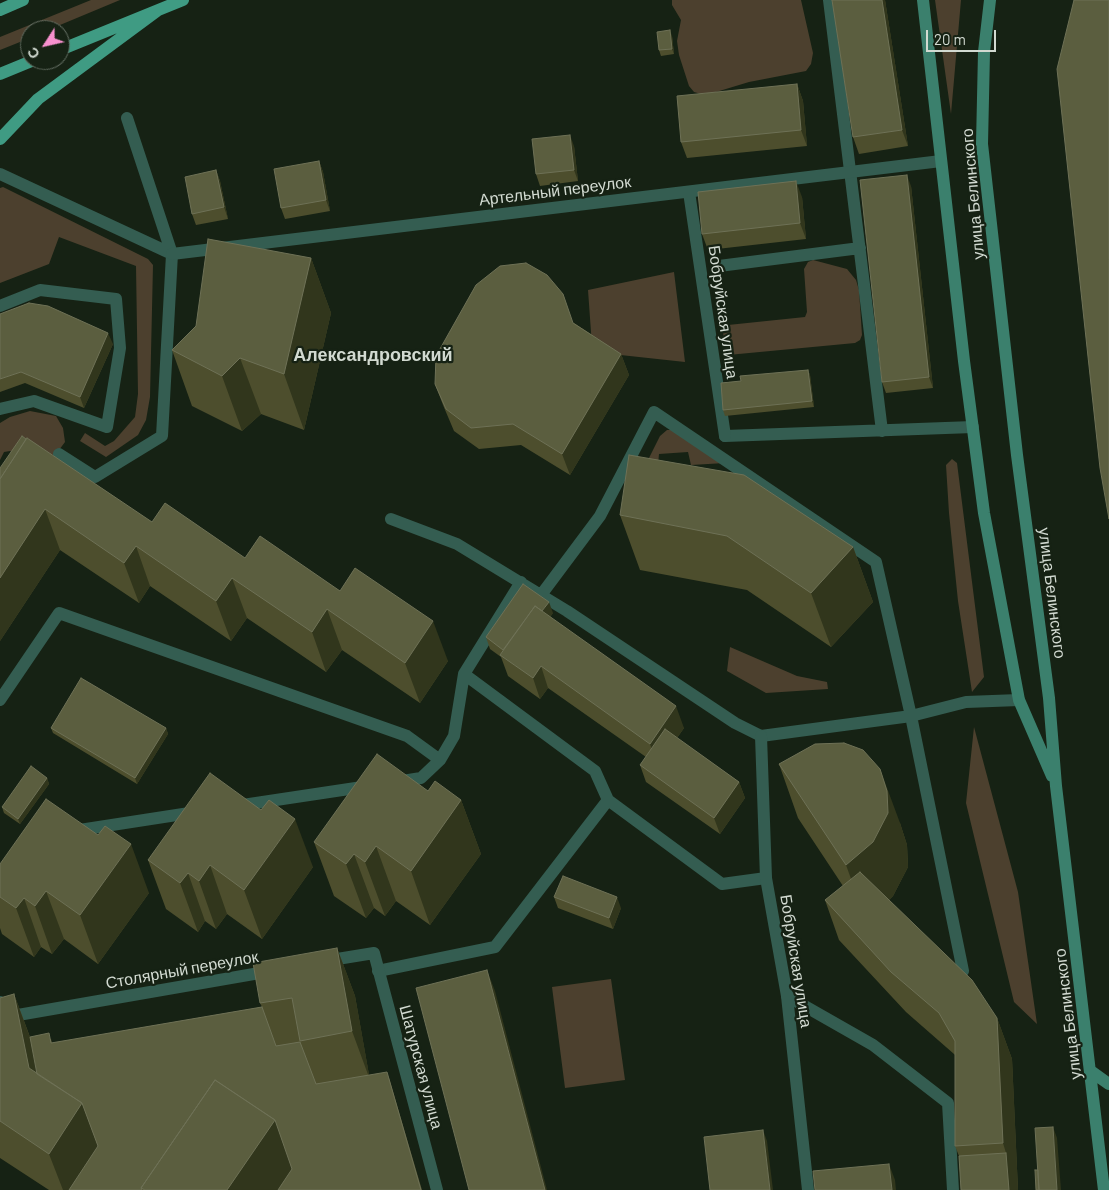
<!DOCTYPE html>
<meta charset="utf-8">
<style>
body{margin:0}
#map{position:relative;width:1109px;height:1190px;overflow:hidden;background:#162214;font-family:Barlow,sans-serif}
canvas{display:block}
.north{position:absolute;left:20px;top:20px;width:50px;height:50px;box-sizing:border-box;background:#162214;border:1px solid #616c60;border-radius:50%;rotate:235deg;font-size:14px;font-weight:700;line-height:20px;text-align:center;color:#d2dad1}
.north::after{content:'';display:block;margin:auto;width:18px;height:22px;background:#f790ce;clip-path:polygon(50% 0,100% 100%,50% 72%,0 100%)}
.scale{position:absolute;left:926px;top:30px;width:70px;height:22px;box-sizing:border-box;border:2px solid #d2dad1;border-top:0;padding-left:6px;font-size:15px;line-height:18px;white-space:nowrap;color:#d2dad1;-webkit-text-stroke:4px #162214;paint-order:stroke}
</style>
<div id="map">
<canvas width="1109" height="1190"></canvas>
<div class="north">С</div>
<div class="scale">20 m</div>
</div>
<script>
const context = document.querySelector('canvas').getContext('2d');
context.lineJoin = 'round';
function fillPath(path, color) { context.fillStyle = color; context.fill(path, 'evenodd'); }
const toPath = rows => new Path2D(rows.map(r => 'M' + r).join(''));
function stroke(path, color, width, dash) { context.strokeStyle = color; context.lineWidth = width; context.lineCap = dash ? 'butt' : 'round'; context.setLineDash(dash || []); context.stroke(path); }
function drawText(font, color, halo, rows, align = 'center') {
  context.font = font + ' Barlow,sans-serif'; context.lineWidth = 4.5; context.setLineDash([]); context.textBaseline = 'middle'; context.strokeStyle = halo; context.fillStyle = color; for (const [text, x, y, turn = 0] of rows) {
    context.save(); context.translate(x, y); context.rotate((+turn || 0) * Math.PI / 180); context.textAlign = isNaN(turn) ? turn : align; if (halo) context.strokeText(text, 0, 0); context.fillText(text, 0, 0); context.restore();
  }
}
const green = toPath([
 [91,0,120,0,48,30,30,30,30,38,0,50,0,37],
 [672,0,801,0,813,53,811,64,806,71,749,82,716,92,701,94,694,92,689,86,679,55,677,41,681,20,672,5],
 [935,0,961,0,951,114],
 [3,187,148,259,153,265,150,397,146,420,138,435,106,457,80,441,85,433,105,446,114,441,135,417,138,394,136,266,59,237,49,264,0,283,0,188],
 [813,260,847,269,856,280,859,290,862,335,860,340,855,343,728,355,725,350,723,331,728,325,805,317,807,312,804,269,808,262],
 [674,272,685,362,602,353,592,346,588,290],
 [30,411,56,416,63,428,65,442,56,454,52,455,15,454,10,451,4,452,0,460,0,423,10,417],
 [667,430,673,430,725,463,691,465,688,452,659,454,658,465,646,464,660,436],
 [952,459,957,463,984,677,972,692,958,601,949,513,946,465],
 [730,647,797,676,827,682,828,689,766,693,727,671],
 [974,727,1018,892,1037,1024,1014,1002,966,803],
 [611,979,625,1080,565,1088,552,987]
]);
const lane = toPath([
 [829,0,882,431],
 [0,174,172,254],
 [719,266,860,248],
 [0,306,40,290,116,299,120,348,107,427,34,401,0,409],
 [725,436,973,427],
 [59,454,95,477,162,436,172,254,127,118],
 [391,519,457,544,567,611,735,723,761,736,911,716,966,702,1019,700],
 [541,595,600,516,654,412,876,562,911,716,963,971],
 [464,674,595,771,608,800],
 [0,700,59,613,407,736,440,760],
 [396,782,421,778,440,760,454,736,464,674,521,582],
 [236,806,369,786],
 [73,831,196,812],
 [378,971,495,947,608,800,722,884,766,878],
 [787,996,873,1045,948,1103,953,1190]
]);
const street = toPath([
 [689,192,725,436],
 [172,254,941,161],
 [761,736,766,878,787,996,808,1190],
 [325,961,374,953,437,1190],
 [0,1002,18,1015,271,971]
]);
const secondary = toPath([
 [923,0,964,361,984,513,1019,700,1052,776],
 [990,0,984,52,982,144,1017,455,1049,698,1056,786,1104,1190],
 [1092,1072,1109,1084]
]);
const primary = toPath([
 [0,10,23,0],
 [60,50,183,0],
 [0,74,34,60],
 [0,139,38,99,157,11]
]);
const wall = toPath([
 [832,0,885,0,908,146,859,154,853,137],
 [672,36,674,54,661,56,659,50],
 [797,84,803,101,807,146,687,158,681,142],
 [574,146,578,181,540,186,536,174],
 [319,161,323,172,330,211,285,219,281,208],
 [216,170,220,181,228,219,196,225,192,214],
 [911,186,933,388,886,393,882,382],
 [802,197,806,239,708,250,702,234],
 [311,258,331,313,304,430,261,414,242,431,192,406,172,350],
 [0,314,113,344,84,408,25,383,0,392],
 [574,323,621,354,629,375,570,475,521,445,479,449,454,431,443,405,435,384],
 [808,370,810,375,814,407,725,416,723,410,741,381],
 [0,468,152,522,245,558,340,591,448,661,420,703,342,650,326,672,247,618,231,641,150,586,139,603,60,550,0,641],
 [620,515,853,547,873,602,831,647,747,590,640,570],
 [553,613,550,617,684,728,677,738,739,782,745,798,720,834,646,782,640,765,646,757,548,688,540,699,508,676,501,657,490,649,486,637],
 [51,728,166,728,168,734,137,784,53,733],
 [779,764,900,823,907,845,908,867,893,896,889,900,997,1018,1012,1059,1018,1190,961,1190,959,1156,955,1146,955,1055,954,1054,906,1012,839,940,825,900,843,886,798,818],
 [47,778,49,784,20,824,4,813,2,807],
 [428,791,461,800,481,854,430,925,396,901,385,916,374,908,366,918,334,896,314,842],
 [148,860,313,867,262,939,227,914,216,929,205,921,198,932,166,909],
 [0,864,149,893,98,964,64,939,52,954,41,947,34,957,2,934,0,928],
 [554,897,621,908,613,929,558,908],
 [337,948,355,996,369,1075,389,1078,422,1190,49,1190,0,1158,0,998,14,994,30,1037,51,1039,52,1043,262,1007,260,1003]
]);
const shadedWall = toPath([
 [882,0,885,0,908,146,902,130],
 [670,30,672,36,674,54,672,49],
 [797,84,803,101,807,146,801,130],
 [570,135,574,146,578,181,574,170],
 [319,161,323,172,330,211,326,200],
 [216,170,220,181,228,219,224,207],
 [907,175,911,186,933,388,929,377],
 [796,181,802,197,806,239,800,223],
 [311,258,331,313,304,430,284,374],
 [108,333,113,344,84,408,80,397],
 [621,354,629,375,570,475,562,454],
 [240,358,261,414,242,431,222,376],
 [808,370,810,375,814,407,812,401],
 [45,509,60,550,0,641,0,578],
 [136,546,150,586,139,603,124,563],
 [853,547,873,602,831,647,811,593],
 [232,578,247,618,231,641,216,601],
 [549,602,553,613,515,666,510,655],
 [327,609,342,650,326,672,312,632],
 [433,621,448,661,420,703,405,663],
 [541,666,548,688,540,699,533,678],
 [676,706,684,728,657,766,650,744],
 [166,728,168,734,137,784,135,778],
 [880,769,900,823,907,845,908,867,893,896,866,920,846,865],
 [47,778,49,784,20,824,18,819],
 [739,782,745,798,720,834,714,818],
 [461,800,481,854,430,925,411,871],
 [295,819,313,867,262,939,244,890],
 [131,844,149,893,98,964,80,915],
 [376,846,396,901,385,916,365,862],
 [354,854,374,908,366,918,346,864],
 [210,865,227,914,216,929,199,881],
 [188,873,205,921,198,932,180,883],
 [46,891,64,939,52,954,35,906],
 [617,897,621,908,613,929,609,918],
 [24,898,41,947,34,957,16,908],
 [337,948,355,996,370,1080,352,1031],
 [487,970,495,991,547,1190,545,1190],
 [14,994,32,1043,45,1112,29,1068],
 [997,1018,1012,1059,1018,1190,1009,1190,1006,1153,1003,1143],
 [82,1103,100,1152,75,1190,63,1190,49,1154],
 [275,1120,294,1174,284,1190,227,1190],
 [1053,1127,1057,1138,1061,1190,1057,1190],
 [763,1130,767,1141,773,1190,770,1190],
 [889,1164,895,1180,896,1190,892,1190]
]);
const building = toPath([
 [832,0,882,0,902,130,853,137,832,0],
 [1074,0,1109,0,1109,519,1100,468,1057,69,1074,0],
 [670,30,672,49,659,50,657,32,670,30],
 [797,84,801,130,681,142,677,96,797,84],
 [570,135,574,170,536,174,532,139,570,135],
 [319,161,326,200,281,208,274,169,319,161],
 [216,170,224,207,192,214,185,177,216,170],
 [907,175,929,377,882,382,860,180,907,175],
 [796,181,800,223,702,234,698,192,796,181],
 [208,239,311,258,284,374,240,358,222,376,172,350,196,326,208,239],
 [526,263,547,275,563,294,573,323,621,354,562,454,513,424,471,428,446,409,435,384,436,356,476,285,500,266,526,263],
 [29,303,48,306,108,333,80,397,21,372,0,379,0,314,29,303],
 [808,370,812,401,723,410,721,383,741,381,740,376,808,370],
 [22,436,26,439,0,479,0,468,22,436],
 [27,438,152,522,165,503,245,558,260,536,340,591,355,568,433,621,405,663,327,609,312,632,232,578,216,601,136,546,124,563,45,509,0,578,0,479,27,438],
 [629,455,744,475,853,547,811,593,727,536,620,515,629,455],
 [523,584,549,602,542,611,535,606,503,650,486,637,523,584],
 [535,606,676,706,650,744,541,666,533,678,500,655,535,606],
 [81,678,166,728,135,778,51,728,81,678],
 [665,729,739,782,714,818,640,765,665,729],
 [844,743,863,750,880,769,887,791,888,813,873,842,846,865,779,764,815,744,844,743],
 [377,754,428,791,435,781,461,800,411,871,376,846,365,862,354,854,346,864,314,842,377,754],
 [31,766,47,778,18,819,2,807,31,766],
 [210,773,261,810,269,800,295,819,244,890,210,865,199,881,188,873,180,883,148,860,210,773],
 [46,799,98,835,105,826,131,844,80,915,46,891,35,906,24,898,16,908,0,897,0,864,46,799],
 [860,872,972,980,997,1018,1003,1143,955,1146,955,1041,939,1013,891,972,825,900,860,872],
 [563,876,617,897,609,918,554,897,563,876],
 [337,948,352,1031,300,1041,292,998,260,1003,253,963,337,948],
 [487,970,545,1190,469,1190,416,988,487,970],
 [14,994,29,1068,82,1103,49,1154,0,1121,0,998,14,994],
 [262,1007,276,1046,300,1042,316,1084,387,1072,421,1190,278,1190,292,1169,275,1120,215,1080,141,1188,142,1190,69,1190,98,1146,82,1103,37,1074,30,1037,49,1033,51,1043,262,1007],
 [215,1080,275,1120,227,1190,145,1190,141,1188,215,1080],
 [1053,1127,1057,1190,1039,1190,1035,1128,1053,1127],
 [763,1130,770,1190,710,1190,704,1137,763,1130],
 [1006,1153,1009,1190,961,1190,959,1156,1006,1153],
 [889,1164,892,1190,815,1190,813,1171,889,1164],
 [1035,1170,1038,1170,1039,1190,1036,1190,1035,1170]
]);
const streetNames = [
 ["Артельный переулок",555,191,-7],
 ["улица Белинского",973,194,-95],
 ["Бобруйская улица",723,312,82],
 ["улица Белинского",1052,593,83],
 ["Бобруйская улица",796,961,81],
 ["Столярный переулок",182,970,-10],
 ["улица Белинского",1068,1014,-97],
 ["Шатурская улица",421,1067,75]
];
const neighbourhoodNames = [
 ["Александровский",373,355]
];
fillPath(green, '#4c402e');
stroke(lane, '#345d51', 12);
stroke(street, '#345d51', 12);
stroke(secondary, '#3b806d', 12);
stroke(primary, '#3f9b83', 12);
fillPath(wall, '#4d4e2d');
fillPath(shadedWall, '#31361c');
fillPath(building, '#5b5e3f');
stroke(building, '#6e7156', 1);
drawText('16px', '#d2dad1', '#162214', streetNames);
drawText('bold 18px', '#d2dad1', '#162214', neighbourhoodNames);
</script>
